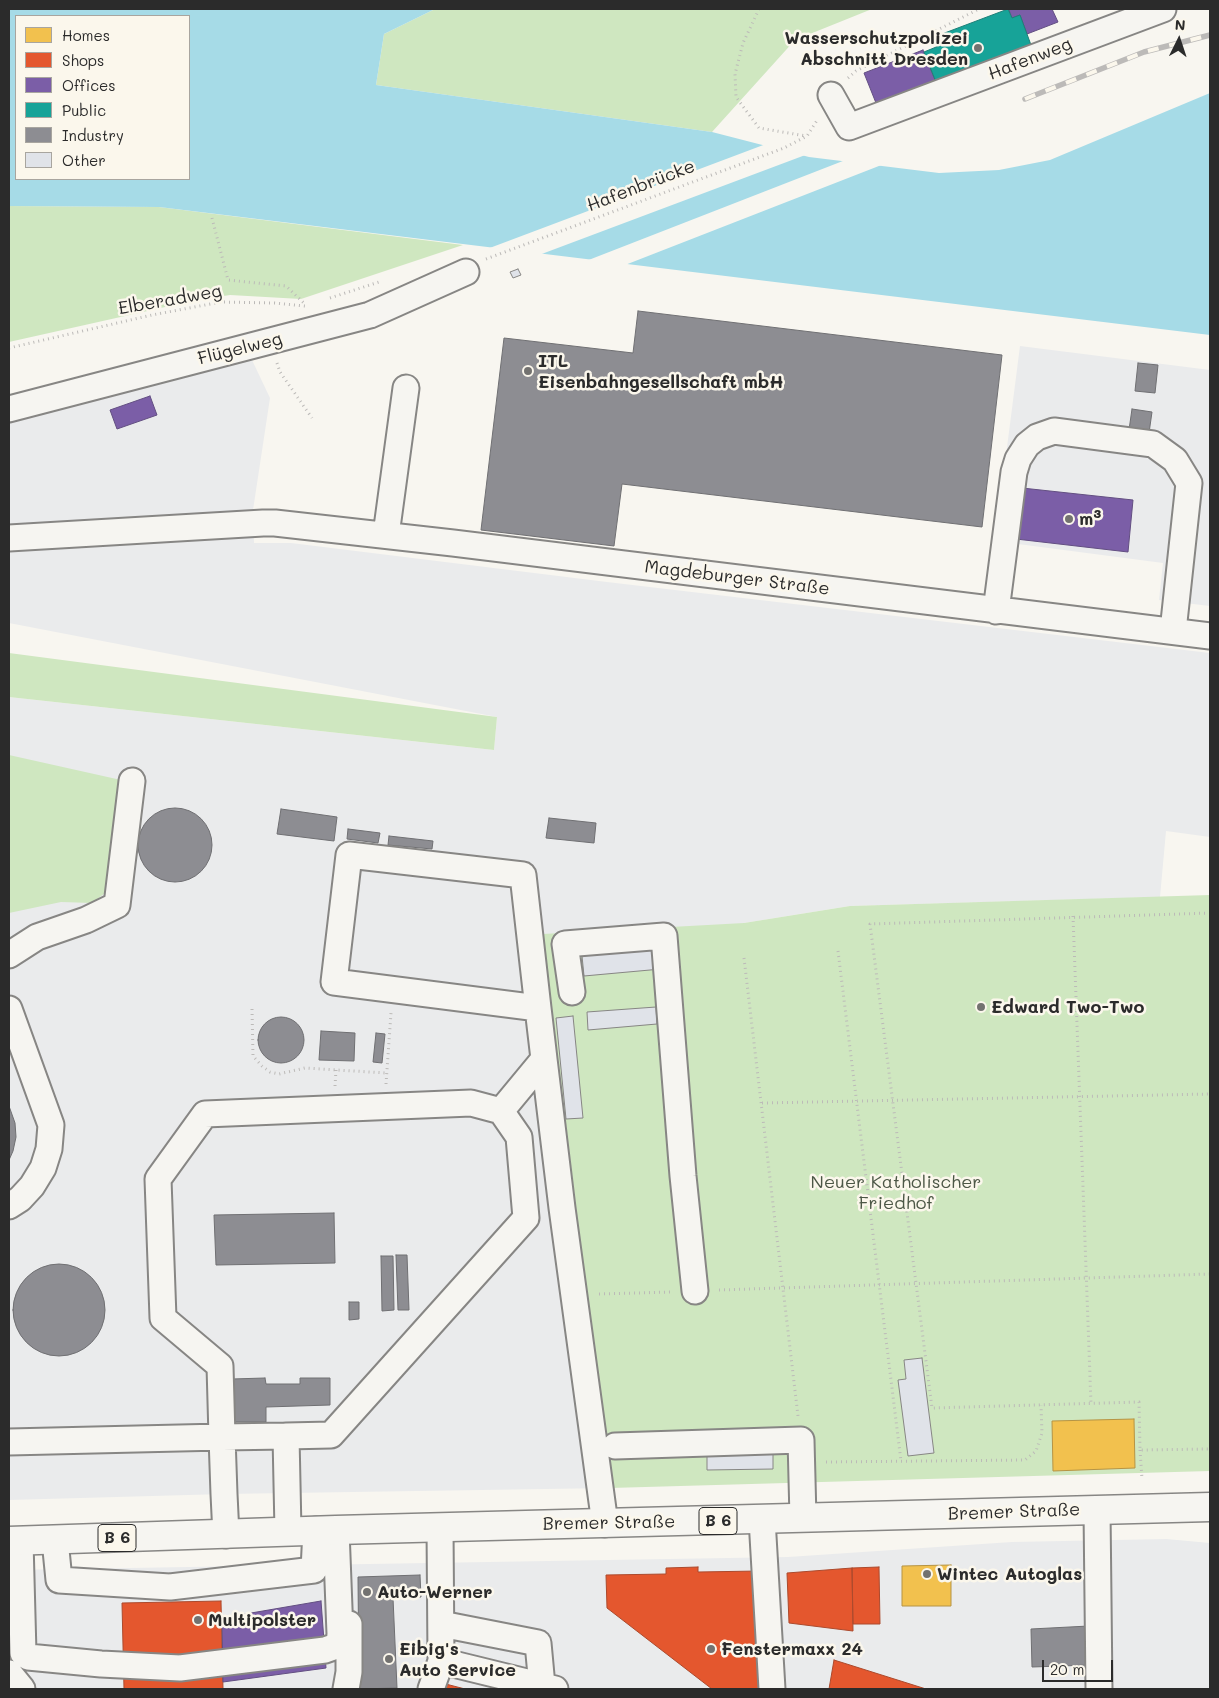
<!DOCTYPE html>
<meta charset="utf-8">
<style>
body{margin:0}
#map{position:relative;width:1219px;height:1698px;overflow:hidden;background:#f8f6f0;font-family:Mali,sans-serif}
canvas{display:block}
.frame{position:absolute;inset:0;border:10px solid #2b2b2b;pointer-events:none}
.legend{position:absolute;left:15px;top:15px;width:175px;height:165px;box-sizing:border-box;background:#fbf7ec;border:1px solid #a8a59f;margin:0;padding:6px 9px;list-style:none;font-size:15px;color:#2b2b2b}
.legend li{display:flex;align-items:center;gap:10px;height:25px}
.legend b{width:25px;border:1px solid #a8a59f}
.north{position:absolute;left:1154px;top:15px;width:50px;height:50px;-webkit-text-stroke:4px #fbf7ec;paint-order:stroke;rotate:4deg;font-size:14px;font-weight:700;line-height:20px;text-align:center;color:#2b2b2b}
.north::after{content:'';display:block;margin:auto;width:18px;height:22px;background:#2b2b2b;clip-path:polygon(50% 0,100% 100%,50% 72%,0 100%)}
.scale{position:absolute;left:1042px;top:1660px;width:71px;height:22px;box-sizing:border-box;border:2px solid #2b2b2b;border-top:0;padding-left:6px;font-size:15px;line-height:18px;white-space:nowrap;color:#2b2b2b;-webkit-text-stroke:4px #fbf7ec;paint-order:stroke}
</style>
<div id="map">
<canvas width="1219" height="1698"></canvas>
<div class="frame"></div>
<ul class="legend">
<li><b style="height:14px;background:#f2c14e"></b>Homes</li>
<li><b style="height:14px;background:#e4572e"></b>Shops</li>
<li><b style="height:14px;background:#7b5ea7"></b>Offices</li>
<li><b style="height:14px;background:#17a398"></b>Public</li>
<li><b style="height:14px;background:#8d8d92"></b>Industry</li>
<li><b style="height:14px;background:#e0e3e9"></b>Other</li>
</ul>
<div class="north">N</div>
<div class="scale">20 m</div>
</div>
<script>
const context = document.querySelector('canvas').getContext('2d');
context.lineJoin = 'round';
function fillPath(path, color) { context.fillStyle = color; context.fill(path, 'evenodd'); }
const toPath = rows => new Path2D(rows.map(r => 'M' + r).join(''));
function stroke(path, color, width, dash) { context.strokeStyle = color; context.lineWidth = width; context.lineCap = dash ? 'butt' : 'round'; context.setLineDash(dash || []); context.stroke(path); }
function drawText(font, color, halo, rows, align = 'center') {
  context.font = font + ' Mali,sans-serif'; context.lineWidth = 5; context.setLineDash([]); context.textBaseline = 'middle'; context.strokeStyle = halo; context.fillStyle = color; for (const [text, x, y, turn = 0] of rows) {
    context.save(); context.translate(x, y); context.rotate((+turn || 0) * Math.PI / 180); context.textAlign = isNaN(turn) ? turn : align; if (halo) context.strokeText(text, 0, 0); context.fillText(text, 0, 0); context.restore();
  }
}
const built = toPath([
 [1020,346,1210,370,1210,606,1159,600,1163,563,995,541],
 [252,360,270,398,253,510,254,543,291,543,607,582,1210,653,1210,837,1166,831,1160,897,850,906,744,923,610,1488,224,1494,9,1500,9,697,494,750,497,717,9,623,9,421],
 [1166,1539,1210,1543,1210,1689,9,1689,9,1570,788,1557,1012,1542]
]);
const green = toPath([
 [435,9,872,9,795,40,712,132,376,85,384,34],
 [9,206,159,207,463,245,301,299,230,295,192,301,9,342],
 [9,653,497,717,494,750,9,697],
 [9,755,121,780,105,893,92,903,61,902,9,913],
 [1210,895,1210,1471,610,1488,543,934,744,923,850,906]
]);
const water = toPath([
 [9,9,435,9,384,34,376,85,712,132,809,157,939,173,999,170,1050,160,1210,93,1210,335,159,207,9,206],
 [16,16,189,16,189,179,16,179]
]);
const pier = toPath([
 [766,144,808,154,539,255,487,249],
 [848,159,884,164,625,265,586,261]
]);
const homes = toPath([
 [1134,1419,1135,1468,1053,1471,1052,1421,1134,1419],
 [951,1565,951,1606,902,1606,902,1566,951,1565]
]);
const shops = toPath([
 [698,1567,698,1572,759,1571,765,1689,712,1689,607,1608,606,1575,666,1574,666,1568,698,1567],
 [879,1567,880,1624,853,1624,852,1568,879,1567],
 [852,1568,853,1631,789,1623,787,1573,852,1568],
 [221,1601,223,1689,124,1689,122,1603,221,1601],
 [834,1660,926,1689,829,1689,834,1660],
 [438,1682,465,1689,436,1689,438,1682]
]);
const offices = toPath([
 [1012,9,1052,9,1058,22,1027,34,1020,15,1012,18,1009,10,1012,9],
 [923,50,937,85,878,108,864,73,923,50],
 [150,396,157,415,117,429,110,410,150,396],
 [1022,488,1133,500,1128,552,1016,539,1022,488],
 [321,1601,326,1668,223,1682,222,1618,321,1601]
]);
const public = toPath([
 [1008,9,1012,18,1020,15,1031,45,936,82,924,52,946,43,942,34,1008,9]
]);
const industry = toPath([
 [638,311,1002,355,982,527,622,484,614,546,481,530,504,338,633,353,638,311],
 [1138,363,1158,365,1155,393,1135,391,1138,363],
 [1132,409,1152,412,1149,433,1129,430,1132,409],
 '138 845a37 37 0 1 1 74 0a37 37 0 1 1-74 0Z',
 [281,809,337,817,334,841,277,834,281,809],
 [549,818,596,823,594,843,546,838,549,818],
 [348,829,380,833,378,843,347,839,348,829],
 [389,836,433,841,432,849,388,845,389,836],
 '258 1040a23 23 0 1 1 46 0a23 23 0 1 1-46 0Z',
 [321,1031,355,1033,354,1061,319,1060,321,1031],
 [376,1033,385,1034,382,1063,373,1062,376,1033],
 [9,1106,15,1123,16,1137,13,1151,9,1160,9,1106],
 [334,1213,335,1263,216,1265,214,1215,334,1213],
 [396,1255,407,1255,409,1310,398,1310,396,1255],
 [381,1256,393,1256,394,1310,382,1311,381,1256],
 '13 1310a46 46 0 1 1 92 0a46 46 0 1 1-92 0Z',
 [349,1302,359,1302,359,1319,349,1320,349,1302],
 [265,1378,266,1384,300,1384,300,1378,330,1378,330,1405,266,1407,266,1422,234,1422,232,1379,265,1378],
 [420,1575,421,1597,393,1598,397,1688,359,1689,358,1577,420,1575],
 [1089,1626,1090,1665,1032,1667,1031,1629,1089,1626]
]);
const building = toPath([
 [518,269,521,275,513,278,510,272,518,269],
 [659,949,661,969,584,976,582,956,659,949],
 [656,1007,657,1024,588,1030,587,1012,656,1007],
 [573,1016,583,1118,566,1119,556,1018,573,1016],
 [922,1358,934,1453,908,1456,898,1380,906,1379,904,1360,922,1358],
 [707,1451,773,1451,773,1469,707,1470,707,1451]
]);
const path = toPath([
 [759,9,743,43,735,74,736,97,759,128,806,136],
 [848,78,856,71,979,9],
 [212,218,228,280,286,286,306,305],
 [486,259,784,148,807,136,818,119],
 [330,298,379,282],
 [9,348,152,315,221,302,275,303,305,306],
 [277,363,280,372,312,418],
 [1210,913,870,924,932,1408,1139,1402,1140,1450,1210,1449],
 [1073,916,1091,1404],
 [838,951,901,1461],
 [744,958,798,1416],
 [252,1009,253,1056,262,1066,270,1072,279,1074,305,1068,386,1073],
 [386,1084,391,1013],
 [335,1086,336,1070],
 [762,1103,1210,1094],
 [719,1290,1210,1274],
 [599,1294,672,1292],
 [1140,1450,1142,1479],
 [826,1462,1025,1460,1036,1451,1042,1433,1041,1405]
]);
const minor = toPath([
 [831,95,849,127,1163,9],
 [9,409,370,315,466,272],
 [386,535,406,388],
 [9,538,263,523,275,523,453,543,1210,636],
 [996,611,1014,472,1018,459,1027,445,1037,437,1054,431,1153,444,1175,460,1189,483,1173,631],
 [9,955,37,937,86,920,117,905,132,781],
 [572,992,565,944,664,936,683,1176,695,1291],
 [9,1009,51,1125,49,1149,43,1168,32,1186,20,1199,9,1206],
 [544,1059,562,1208,605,1524],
 [501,1111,544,1059,538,1008,523,875,349,855,334,982,538,1008],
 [286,1436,288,1531],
 [9,1442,222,1437,286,1436,331,1435,526,1218,519,1137,501,1111,471,1103,205,1114,158,1179,163,1318,220,1366,222,1437,224,1494,226,1535],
 [615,1446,801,1440,803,1518],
 [1097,1510,1099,1689],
 [762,1519,772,1689],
 [55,1540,59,1580,170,1587,314,1570,316,1530],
 [20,1541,23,1653,28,1657,101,1664,180,1668,325,1650,339,1645,340,1634,336,1530],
 [441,1624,538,1643,542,1686],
 [441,1661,555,1689],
 [9,1673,22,1689],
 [346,1689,349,1672,349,1624],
 [431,1689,441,1661,440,1527]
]);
const major = toPath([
 [9,1541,336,1530,1210,1507]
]);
const rail = toPath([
 [1025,99,1144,52,1210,35]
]);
const markers = [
 [978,48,5,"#737270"],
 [528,371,5,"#737270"],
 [1069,519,5,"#737270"],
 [981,1007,5,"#737270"],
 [927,1574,5,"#737270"],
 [367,1592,5,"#737270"],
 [198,1620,5,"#737270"],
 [711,1649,5,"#737270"],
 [389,1659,5,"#737270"]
];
const shields = [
 [718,1521,38],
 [117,1538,38]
];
const shieldNames = [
 ["B 6",718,1521],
 ["B 6",117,1538]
];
const poiNames = [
 ["Wasserschutzpolizei",968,38,"right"],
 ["Abschnitt Dresden",968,59,"right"],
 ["ITL",538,361],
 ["Eisenbahngesellschaft mbH",538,382],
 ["m³",1079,519],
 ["Edward Two-Two",991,1007],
 ["Wintec Autoglas",937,1574],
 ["Auto-Werner",377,1592],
 ["Multipolster",208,1620],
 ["Eibig's",399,1649],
 ["Auto Service",399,1670],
 ["Fenstermaxx 24",721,1649]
];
const streetNames = [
 ["Hafenweg",1030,59,-21],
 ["Hafenbrücke",641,186,-21],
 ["Elberadweg",170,300,-10],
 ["Flügelweg",240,349,-14],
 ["Magdeburger Straße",737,578,7],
 ["Bremer Straße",1014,1512,-2],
 ["Bremer Straße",609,1523,-1]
];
const parkNames = [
 ["Neuer Katholischer",896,1182],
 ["Friedhof",896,1203]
];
fillPath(built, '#eaebec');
fillPath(green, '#cfe7c0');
fillPath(water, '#a6dbe7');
fillPath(pier, '#f8f6f0');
fillPath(homes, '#f2c14e');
stroke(homes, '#b69444', 1);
fillPath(shops, '#e4572e');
stroke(shops, '#ac4a2d', 1);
fillPath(offices, '#7b5ea7');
stroke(offices, '#634f82', 1);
fillPath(public, '#17a398');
stroke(public, '#1d7f77', 1);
fillPath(industry, '#8d8d92');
stroke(industry, '#707073', 1);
fillPath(building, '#e0e3e9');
stroke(building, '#878684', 1);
stroke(minor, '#878684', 29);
stroke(major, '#878684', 31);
stroke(path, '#bcbab8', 3, [1, 4]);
stroke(minor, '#f6f5f1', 25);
stroke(major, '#f6f5f1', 28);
stroke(rail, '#bcbab8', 5.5);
stroke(rail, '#fbf7ec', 4, [11]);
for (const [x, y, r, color] of markers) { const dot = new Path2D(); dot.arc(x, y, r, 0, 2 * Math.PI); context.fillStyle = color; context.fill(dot); stroke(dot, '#fbf7ec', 2); }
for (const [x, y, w] of shields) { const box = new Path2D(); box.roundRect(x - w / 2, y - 13.5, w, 27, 4); context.fillStyle = '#fbf7ec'; context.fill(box); stroke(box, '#2b2b2b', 1); }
drawText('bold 16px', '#2b2b2b', null, shieldNames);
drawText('bold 18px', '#2b2b2b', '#fbf7ec', poiNames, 'left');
drawText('18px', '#2b2b2b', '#fbf7ec', streetNames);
drawText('18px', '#4c5746', '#fbf7ec', parkNames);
</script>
